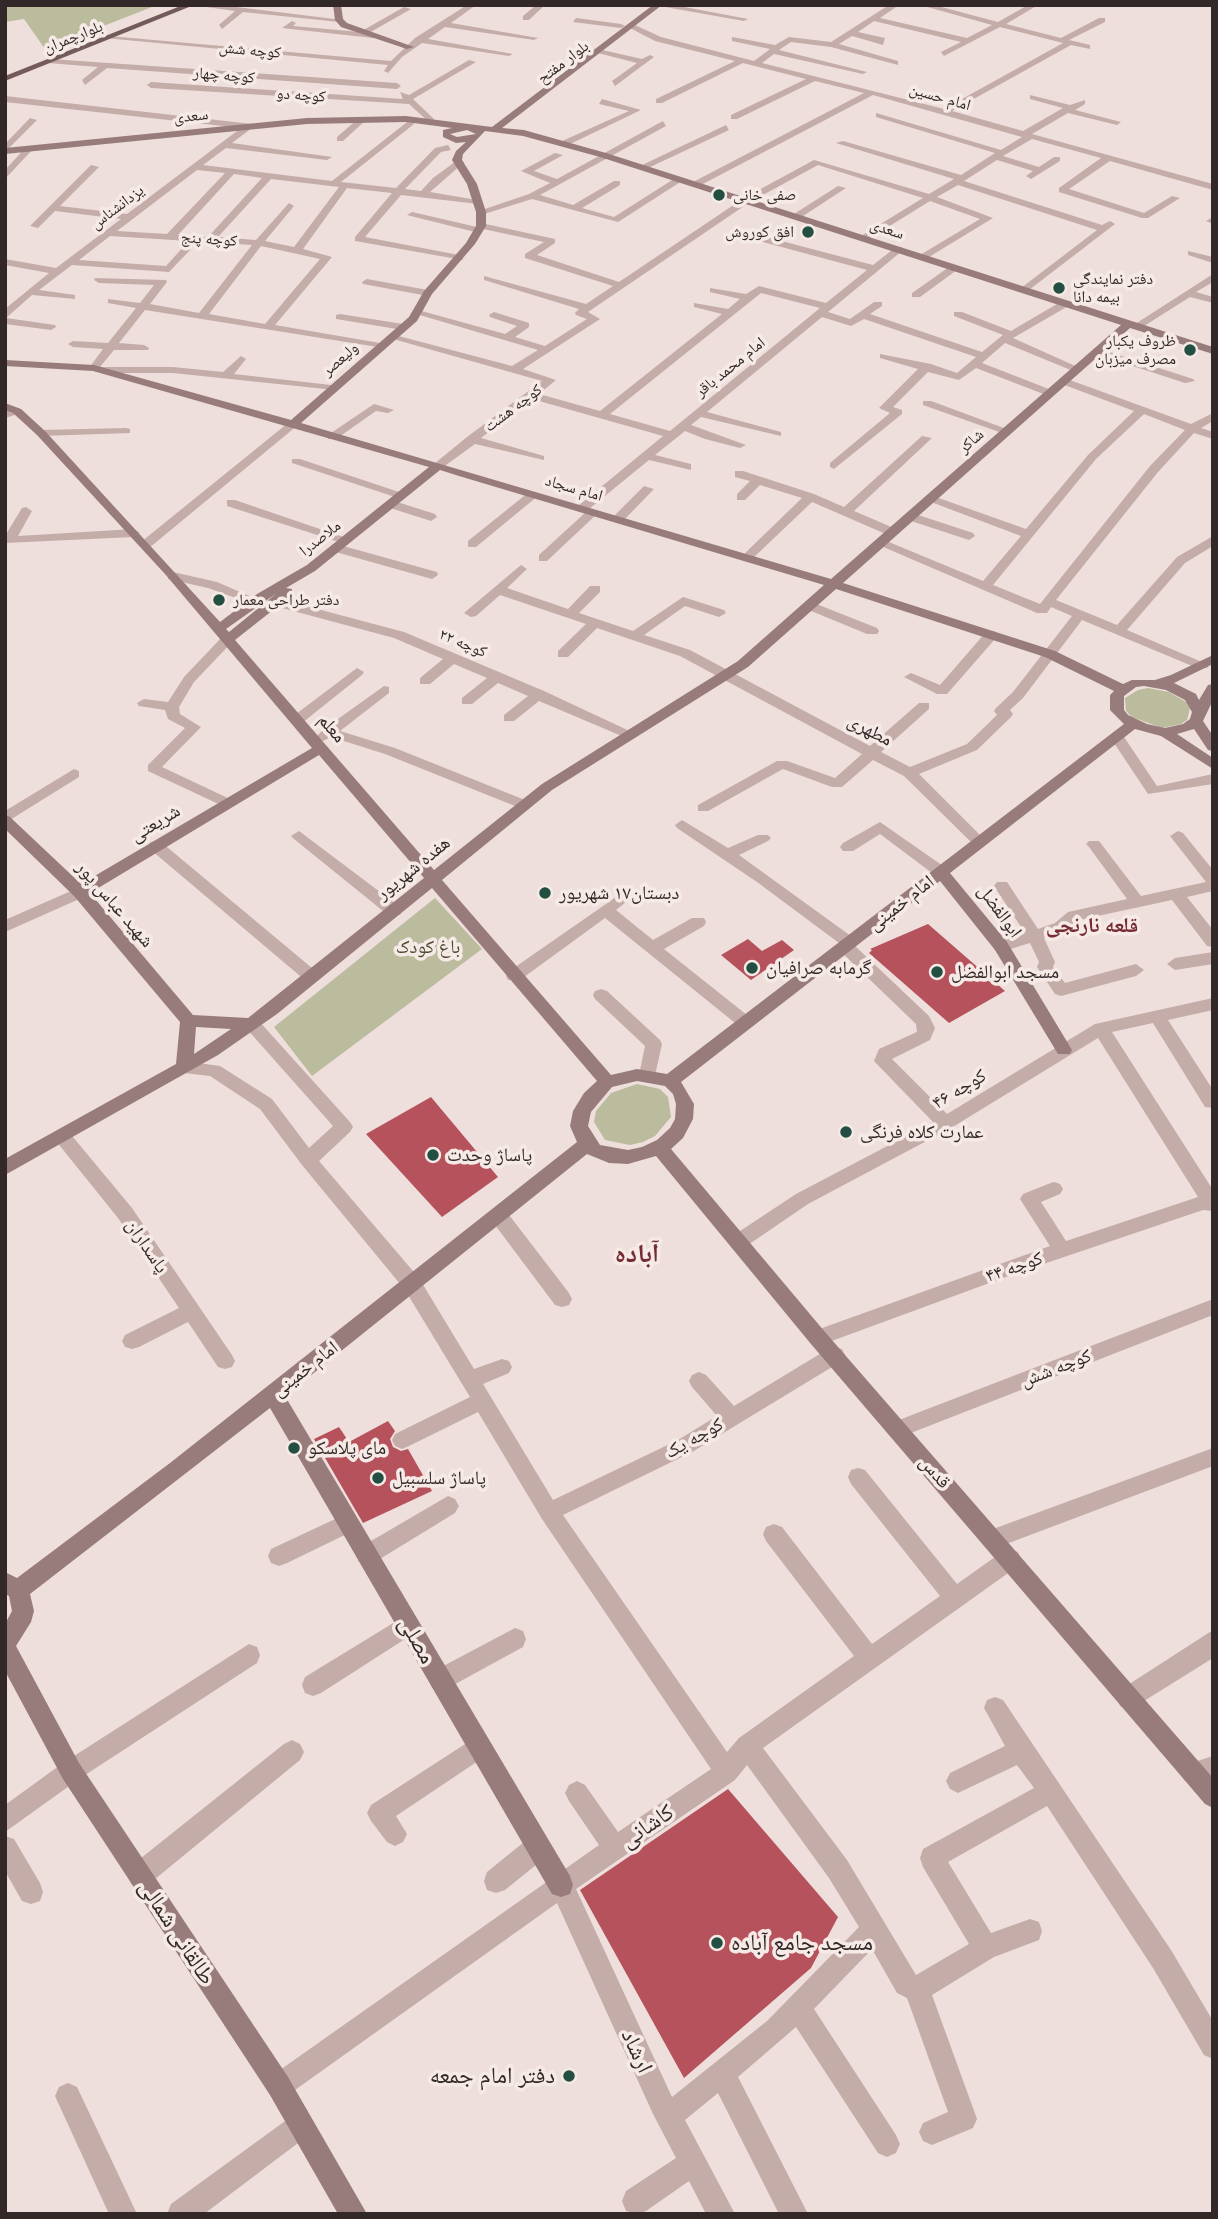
<!DOCTYPE html>
<meta charset="utf-8">
<style>
body{margin:0}
#map{position:relative;width:1218px;height:2219px;overflow:hidden;background:#eedfdc;font-family:"Golos Text",sans-serif}
canvas{display:block}
.frame{position:absolute;inset:0;border:7px solid #332828;pointer-events:none}
</style>
<div id="map">
<canvas width="1218" height="2219"></canvas>
<div class="frame"></div>
</div>
<script>
const context = document.querySelector('canvas').getContext('2d');
context.lineJoin = 'round';
function fillPath(path, color) { context.fillStyle = color; context.fill(path, 'evenodd'); }
const toPath = rows => new Path2D(rows.map(r => 'M' + r).join(''));
function stroke(path, color, width, dash) { context.strokeStyle = color; context.lineWidth = width; context.lineCap = dash ? 'butt' : 'round'; context.setLineDash(dash || []); context.stroke(path); }
function drawText(font, color, halo, rows, align = 'center') {
  context.font = font + ' "Golos Text","Noto Naskh Arabic",sans-serif'; context.lineWidth = 7; context.setLineDash([]); context.textBaseline = 'middle'; context.strokeStyle = halo; context.fillStyle = color; for (const [text, x, y, turn = 0] of rows) {
    context.save(); context.translate(x, y); context.rotate((+turn || 0) * Math.PI / 180); context.textAlign = isNaN(turn) ? turn : align; if (halo) context.strokeText(text, 0, 0); context.fillText(text, 0, 0); context.restore();
  }
}
const green = toPath([
 [5,5,157,5,45,49,24,19,5,22],
 [1148,688,1169,692,1186,702,1190,708,1187,720,1181,724,1162,728,1132,717,1126,711,1125,698,1138,690],
 [435,898,482,949,312,1076,274,1027],
 [637,1084,660,1089,668,1097,671,1117,655,1136,643,1142,630,1145,605,1140,594,1122,596,1111,611,1093]
]);
const building = toPath([
 [928,924,1005,991,949,1023,869,953,872,950,870,949],
 [748,939,762,951,782,940,794,950,751,980,721,955],
 [431,1097,498,1177,442,1217,366,1134],
 [388,1421,395,1431,390,1439,393,1447,401,1451,408,1449,432,1491,363,1523,314,1439,339,1427,349,1442],
 [728,1789,838,1917,811,1968,684,2078,580,1890]
]);
const street = toPath([
 [192,5,220,5,343,20,339,22,243,12,222,29,219,25,235,11,192,5],
 [467,5,476,5,451,23,538,38,534,40,445,27,428,39,513,54,509,56,422,43,402,57,388,73,384,71,388,65,105,38,109,36,391,61,415,38,467,5],
 [536,5,545,5,529,20,523,20,523,16,536,5],
 [654,5,674,5,748,19,744,21,654,5],
 [889,5,899,5,880,18,967,38,992,25,920,5,934,5,998,22,1028,5,1038,5,1006,24,1061,38,1099,18,1105,18,1105,22,1069,40,1090,45,1090,49,1071,45,952,111,1023,131,1063,108,1030,99,1030,95,1070,105,1085,100,1085,104,1075,110,1121,122,1117,125,1068,113,1032,134,1213,184,1213,190,1110,161,1069,189,1144,213,1172,196,1180,198,1148,218,1142,218,1059,192,1059,188,1101,158,1032,139,1003,156,1039,167,1054,157,1060,157,1060,161,1031,179,1026,176,1033,171,997,160,964,181,1102,225,1110,221,1115,224,1025,293,1021,292,1021,288,1097,230,958,185,937,197,993,218,924,260,920,259,920,255,980,219,930,201,867,240,861,240,861,236,923,198,818,165,750,202,588,312,600,319,523,369,556,380,539,394,600,411,722,314,694,307,694,303,728,309,740,299,710,292,710,288,746,294,759,286,826,303,867,270,748,238,748,234,751,233,873,265,896,247,902,247,902,251,828,312,850,319,874,302,882,302,882,306,870,314,982,352,1003,335,954,316,954,312,962,312,1011,331,1062,301,1070,301,1070,305,1013,338,1082,369,1073,371,1005,343,982,363,1054,391,1054,395,1046,395,976,368,959,380,928,372,893,407,902,410,902,414,834,469,830,467,830,463,890,413,879,408,918,369,880,358,880,354,931,364,957,373,976,357,864,319,851,326,822,317,707,412,781,432,781,436,701,417,691,425,746,445,740,448,705,439,685,431,655,455,691,464,691,470,649,460,589,509,599,512,547,561,539,561,539,555,587,511,578,512,578,506,663,436,532,399,481,438,544,456,544,460,475,444,442,468,434,468,434,464,467,437,542,381,386,337,391,334,512,366,538,350,413,313,418,310,505,334,517,326,490,317,489,315,494,312,529,323,529,327,515,337,545,346,587,319,576,315,575,313,579,309,484,280,484,276,586,304,613,286,525,258,525,254,544,242,483,229,479,233,407,215,412,212,477,227,481,223,555,239,555,243,537,255,619,282,744,198,814,160,929,194,954,179,836,143,843,141,961,175,995,153,876,117,876,113,1001,150,1022,137,873,95,699,186,693,186,693,182,864,93,815,81,737,119,731,119,731,115,806,79,743,63,662,103,656,103,656,99,735,61,655,41,628,27,635,25,661,37,754,61,770,49,732,41,732,37,775,45,789,37,831,42,889,5],
 [874,21,961,42,941,52,944,56,1000,27,1063,43,944,109,762,63,774,54,863,74,867,72,779,50,791,42,831,47,898,65,898,61,839,44,852,36,883,45,885,38,858,32,874,21],
 [761,293,820,308,670,431,610,414,761,293],
 [404,7,411,9,369,33,376,34,373,38,282,28,292,21,296,23,293,26,360,32,404,7],
 [576,18,621,24,625,26,621,28,573,22,576,18],
 [598,49,642,59,650,55,654,57,615,86,612,81,637,63,598,53,598,49],
 [51,59,397,83,401,86,397,89,107,68,85,85,82,80,98,67,48,63,51,59],
 [469,60,476,62,413,99,434,119,431,124,409,104,151,88,147,85,151,82,403,99,400,92,409,95,469,60],
 [5,96,252,124,252,128,232,143,332,157,327,160,226,148,203,165,332,181,411,119,414,124,341,182,396,188,435,148,448,145,451,150,441,152,405,189,421,191,433,178,459,159,464,162,462,164,430,192,483,201,478,204,401,195,365,237,459,255,463,256,463,260,355,241,355,237,392,193,347,188,303,249,332,257,275,325,380,343,384,344,384,348,145,310,119,343,144,345,149,348,148,350,114,350,100,367,173,367,223,372,241,356,246,359,234,374,331,385,337,388,335,390,173,373,103,373,89,368,103,349,73,347,68,344,73,341,108,343,136,308,108,303,108,299,140,303,154,285,99,283,94,280,95,278,166,280,167,282,150,304,199,313,252,245,110,236,79,260,166,266,186,244,194,246,169,272,72,265,39,290,75,295,75,299,32,295,6,318,55,325,56,327,51,330,5,324,5,309,49,273,5,265,5,259,56,268,121,219,55,211,38,228,30,226,91,165,99,167,60,206,127,214,241,128,5,102,5,96],
 [197,170,225,173,167,234,117,231,197,170],
 [234,174,262,178,208,237,178,235,234,174],
 [271,179,339,187,294,247,265,241,294,206,289,203,256,240,218,237,271,179],
 [261,246,320,259,265,324,209,314,261,246],
 [602,99,641,110,566,146,560,146,560,142,629,111,599,104,602,99],
 [30,118,37,120,5,152,5,144,30,118],
 [359,118,366,120,343,141,337,141,337,137,359,118],
 [663,121,666,126,540,195,573,205,614,181,620,181,620,185,582,208,614,217,677,177,685,179,618,222,532,199,481,215,476,212,529,194,550,183,521,171,555,153,563,155,534,171,557,179,663,121],
 [726,125,729,130,646,169,638,167,726,125],
 [27,146,34,148,5,179,5,170,27,146],
 [838,186,846,188,800,218,794,218,794,214,838,186],
 [1211,218,1213,218,1213,224,1206,221,1211,218],
 [1188,251,1213,257,1213,263,1188,255,1188,251],
 [952,265,961,267,920,297,912,297,912,293,952,265],
 [1213,274,1213,282,1196,292,1213,297,1213,303,1190,297,1141,328,1132,326,1213,274],
 [367,279,428,290,433,293,428,296,363,284,362,282,367,279],
 [340,314,403,324,408,327,403,330,336,319,336,315,340,314],
 [1097,348,1193,379,1195,381,1185,383,1093,353,1093,349,1097,348],
 [1059,379,1067,379,1191,424,1213,413,1213,421,1201,428,1213,432,1213,439,1194,433,1158,472,1056,600,1117,625,1177,557,1213,536,1213,546,1185,563,1127,630,1209,665,1207,668,1197,668,1082,620,1023,698,1010,710,1013,714,1011,717,977,750,919,774,987,842,984,845,974,845,904,776,873,760,842,787,832,787,783,769,708,811,698,811,698,805,777,761,787,761,835,778,862,754,680,656,597,628,568,657,558,657,558,651,586,624,500,595,476,616,471,617,464,613,521,565,527,569,507,588,568,609,590,586,600,586,600,592,579,613,633,631,683,597,724,610,726,613,719,617,685,606,644,635,690,650,870,746,919,703,929,703,929,709,881,752,910,767,967,744,997,715,994,711,996,708,1013,692,1072,616,1051,607,1047,613,1037,613,874,543,884,540,983,581,1021,536,923,499,933,496,1026,529,1088,455,1134,411,1059,383,1059,379],
 [1144,414,1185,430,1150,466,1040,604,993,585,1096,459,1144,414],
 [923,401,931,401,1012,431,1002,433,923,405,923,401],
 [374,404,394,410,388,413,376,411,336,439,328,439,328,435,374,404],
 [17,408,23,411,21,413,5,418,5,411,17,408],
 [288,423,298,425,149,548,141,548,141,542,288,423],
 [126,428,130,429,130,433,41,436,35,433,41,430,126,428],
 [922,436,932,438,854,511,896,529,896,535,888,535,812,502,751,560,741,557,802,498,760,485,745,500,737,500,737,494,750,481,735,477,735,471,743,471,814,494,844,507,922,436],
 [292,459,300,459,408,495,398,498,292,463,292,459],
 [644,486,654,489,622,522,614,522,614,516,644,486],
 [529,492,539,495,476,547,468,547,468,541,529,492],
 [227,500,235,500,352,540,342,543,227,506,227,500],
 [391,500,435,514,437,517,431,521,387,507,385,504,391,500],
 [26,507,32,511,18,536,134,529,140,533,134,537,5,543,5,536,22,508,26,507],
 [909,512,973,533,975,536,969,540,905,519,903,516,909,512],
 [336,544,437,572,438,575,432,579,332,551,332,545,336,544],
 [173,572,217,582,261,601,255,605,208,588,168,579,168,573,173,572],
 [276,598,404,632,544,691,636,734,629,738,624,737,539,701,514,721,504,721,504,715,528,696,498,683,472,704,462,704,462,698,487,678,454,664,430,684,420,684,420,678,443,659,394,638,271,605,271,599,276,598],
 [809,601,877,628,879,631,877,634,867,634,804,608,802,605,809,601],
 [991,631,996,632,996,638,947,694,937,694,904,677,911,673,940,685,986,632,991,631],
 [227,636,234,640,194,682,179,707,180,714,201,727,162,767,232,800,234,803,227,808,148,771,148,765,185,728,168,719,165,710,139,706,137,703,144,699,168,702,184,677,222,637,227,636],
 [357,668,364,672,362,675,302,723,292,723,292,717,357,668],
 [384,686,389,687,389,693,340,731,395,748,530,802,530,808,520,808,385,754,331,737,323,741,318,740,316,737,324,729,384,686],
 [1117,733,1122,734,1157,786,1213,774,1213,784,1148,794,1110,737,1117,733],
 [74,769,79,771,79,777,5,823,5,811,74,769],
 [682,820,728,848,758,835,768,835,771,838,768,841,739,855,855,939,855,946,929,1016,935,1028,930,1040,892,1059,947,1114,1095,1024,1213,998,1213,1010,1168,1020,1213,1090,1213,1108,1205,1107,1153,1023,1112,1032,1213,1190,1213,1211,1203,1210,1014,1274,818,1346,811,1344,808,1338,811,1332,1050,1246,1020,1199,1023,1194,1048,1184,1054,1182,1060,1184,1063,1189,1060,1194,1041,1202,1066,1241,1198,1197,1098,1038,951,1128,808,1204,745,1247,738,1250,731,1247,729,1242,731,1237,796,1194,933,1122,874,1061,879,1049,917,1032,916,1024,839,950,839,943,757,882,677,828,675,825,682,820],
 [880,822,946,868,949,872,946,876,936,876,880,834,853,851,843,851,840,847,843,843,880,822],
 [299,831,400,907,402,911,400,915,388,915,294,839,291,836,299,831],
 [1178,831,1183,833,1213,870,1213,891,1187,897,1213,930,1213,947,1207,946,1172,900,1079,920,1067,931,1044,938,1055,962,1053,967,1065,983,1136,964,1144,970,1136,976,1061,996,1055,994,1037,967,1039,962,1030,943,1001,952,995,950,993,946,995,942,1025,933,994,886,997,882,1007,882,1038,929,1055,923,1068,912,1127,899,1089,847,1086,844,1089,841,1099,841,1141,896,1206,882,1170,836,1178,831],
 [156,841,161,842,318,973,320,977,318,981,306,981,151,850,148,846,151,842,156,841],
 [80,887,88,892,86,896,5,932,5,920,80,887],
 [629,888,637,893,616,910,653,940,692,918,704,918,706,922,704,926,664,949,752,1019,754,1023,752,1027,740,1027,605,918,520,980,508,980,506,976,508,972,629,888],
 [1213,952,1213,964,1175,970,1167,964,1175,958,1213,952],
 [601,989,607,991,660,1040,662,1044,654,1080,642,1080,639,1075,645,1046,595,999,593,995,595,991,601,989],
 [252,1018,258,1020,350,1122,353,1127,350,1132,319,1161,419,1278,474,1369,502,1359,509,1361,512,1367,509,1373,483,1384,553,1500,678,1440,717,1416,692,1387,689,1381,692,1375,699,1372,706,1375,734,1406,828,1349,835,1347,842,1349,845,1355,842,1361,692,1452,563,1515,727,1752,739,1738,854,1656,766,1541,763,1534,766,1527,774,1524,782,1527,872,1644,940,1596,851,1484,848,1477,851,1470,858,1468,865,1470,957,1584,1002,1552,1010,1549,1018,1552,1021,1559,1018,1566,763,1748,847,1860,916,1975,969,1944,923,1867,920,1858,923,1849,1034,1788,1017,1765,958,1793,950,1789,946,1781,950,1773,1005,1746,984,1708,987,1700,995,1697,1003,1700,1171,1950,1213,2021,1213,2059,1204,2055,1153,1968,1047,1806,948,1862,991,1933,1030,1919,1039,1922,1042,1931,1039,1940,994,1957,932,1995,977,2119,973,2128,932,2145,923,2141,919,2132,923,2123,948,2112,907,1998,897,1993,872,1949,814,2009,896,2135,900,2144,896,2153,887,2157,878,2153,796,2027,738,2077,808,2214,779,2214,718,2093,685,2120,735,2214,706,2214,689,2181,646,2211,638,2214,626,2211,622,2201,626,2191,676,2158,653,2114,557,1903,288,2095,279,2099,270,2095,266,2086,270,2077,599,1845,569,1801,565,1793,569,1785,577,1781,585,1785,618,1832,711,1769,542,1519,478,1412,409,1446,402,1449,395,1446,392,1440,395,1434,470,1397,405,1290,302,1165,260,1109,210,1076,184,1073,175,1067,184,1061,220,1066,272,1099,309,1148,333,1126,246,1028,244,1024,246,1020,252,1018],
 [747,1765,829,1878,859,1927,767,2021,672,2097,576,1889,735,1780,747,1765],
 [62,1129,68,1131,132,1208,232,1355,235,1361,232,1367,225,1369,218,1367,188,1322,139,1347,132,1349,125,1347,122,1341,125,1335,179,1308,118,1218,56,1141,53,1136,56,1131,62,1129],
 [499,1209,506,1211,569,1293,572,1299,569,1305,562,1307,555,1305,492,1221,490,1216,492,1211,499,1209],
 [1213,1299,1213,1315,898,1438,891,1435,888,1429,891,1423,1213,1299],
 [1213,1448,1213,1466,993,1549,985,1546,982,1539,985,1532,1213,1448],
 [448,1496,455,1499,459,1506,455,1513,375,1562,367,1565,359,1562,356,1555,359,1548,448,1496],
 [348,1513,355,1516,359,1523,355,1530,287,1563,279,1566,271,1563,268,1556,271,1549,348,1513],
 [408,1614,416,1618,419,1625,416,1632,321,1693,313,1696,305,1693,302,1685,305,1677,408,1614],
 [515,1628,523,1631,526,1639,523,1647,448,1688,440,1691,432,1688,429,1680,432,1672,515,1628],
 [1213,1630,1213,1658,1136,1706,1128,1709,1120,1706,1117,1698,1120,1690,1213,1630],
 [249,1644,257,1647,260,1655,257,1663,79,1779,5,1832,5,1805,63,1763,249,1644],
 [479,1735,487,1739,491,1747,487,1755,396,1816,407,1834,403,1842,395,1846,387,1842,371,1821,367,1813,371,1805,479,1735],
 [292,1740,300,1744,304,1752,300,1760,149,1884,140,1887,131,1884,128,1875,131,1866,284,1744,292,1740],
 [1213,1756,1213,1780,1193,1785,1185,1781,1181,1773,1185,1765,1213,1756],
 [538,1835,547,1838,550,1847,547,1856,505,1890,496,1893,487,1890,484,1881,487,1872,529,1838,538,1835],
 [5,1836,14,1839,40,1883,43,1892,40,1901,31,1904,22,1901,5,1871,5,1836],
 [68,2083,77,2087,137,2214,109,2214,55,2096,59,2087,68,2083],
 [301,2112,310,2116,314,2125,310,2134,204,2214,167,2214,171,2204,292,2116,301,2112]
]);
const secondary = toPath([
 [333,5,341,5,343,19,347,23,414,47,407,49,341,27,335,20,333,5],
 [653,5,662,5,502,128,524,130,606,153,1213,347,1213,354,1130,328,843,583,1055,651,1123,684,1132,680,1155,680,1171,675,1213,655,1213,664,1174,683,1196,694,1199,700,1208,685,1213,684,1213,700,1203,721,1213,736,1213,751,1208,750,1194,729,1177,734,1213,758,1213,769,1161,736,1135,729,950,873,1007,942,1072,1050,1070,1054,1058,1054,995,950,940,881,681,1082,694,1104,693,1119,683,1138,671,1149,825,1332,1213,1778,1213,1808,1205,1804,811,1344,656,1156,628,1164,609,1163,587,1154,285,1396,570,1876,573,1885,570,1894,561,1897,552,1894,270,1408,30,1594,34,1611,31,1622,16,1646,79,1763,288,2077,367,2214,338,2214,270,2095,63,1779,5,1671,5,1624,12,1611,9,1596,5,1594,5,1572,17,1578,170,1463,577,1142,570,1126,573,1111,584,1093,597,1081,432,888,277,1014,218,1055,5,1175,5,1159,176,1064,180,1022,74,896,5,829,5,815,10,817,81,884,312,748,165,574,37,435,13,413,5,410,5,403,21,409,45,431,220,622,257,594,307,565,429,467,93,371,5,366,5,360,94,365,291,420,409,317,424,291,466,243,476,226,476,212,467,184,452,160,456,151,466,142,456,143,443,137,443,130,452,128,406,122,307,124,5,154,5,148,307,118,406,116,492,127,653,5],
 [467,130,476,134,457,137,450,134,467,130],
 [485,131,523,136,600,157,1121,325,831,579,301,423,417,321,432,294,475,244,486,226,486,212,477,184,462,160,463,154,485,131],
 [440,470,459,476,824,585,738,661,542,784,434,870,235,640,292,595,292,589,286,588,315,571,440,470],
 [836,589,1045,657,1114,691,1110,695,1110,710,1124,724,667,1074,637,1069,611,1075,442,880,552,790,748,667,836,589],
 [277,593,229,632,226,629,267,600,277,593],
 [1144,686,1166,690,1185,700,1192,712,1190,719,1183,724,1165,728,1147,724,1128,715,1124,710,1124,696,1136,687,1144,686],
 [319,755,424,878,248,1018,193,1015,90,893,319,755],
 [196,1027,231,1029,194,1054,196,1027],
 [637,1081,665,1086,673,1094,676,1104,675,1119,670,1128,657,1140,642,1147,628,1150,600,1145,588,1126,591,1112,612,1087,637,1081]
]);
const primary = toPath([
 [183,5,194,5,5,81,5,76,183,5]
]);
const markers = [
 [719,195,7,"#234e42"],
 [808,232,7,"#234e42"],
 [1059,288,7,"#234e42"],
 [1190,350,7,"#234e42"],
 [219,600,7,"#234e42"],
 [545,893,7,"#234e42"],
 [752,968,7,"#234e42"],
 [937,972,7,"#234e42"],
 [846,1132,7,"#234e42"],
 [433,1155,7,"#234e42"],
 [294,1448,7,"#234e42"],
 [378,1478,7,"#234e42"],
 [717,1943,7,"#234e42"],
 [569,2076,7,"#234e42"]
];
const farStreetnames = [
 ["بلوارچمران",73,37,-22],
 ["کوچه شش",250,50,5],
 ["بلوار مفتح",563,62,-37],
 ["کوچه چهار",224,75,5],
 ["کوچه دو",301,95,4],
 ["امام حسین",940,97,16],
 ["سعدی",191,116,-6],
 ["یزدانشناس",117,207,-37],
 ["سعدی",887,229,18],
 ["کوچه پنج",209,239,4],
 ["ولیعصر",340,359,-41],
 ["امام محمد باقر",730,367,-39],
 ["کوچه هشت",513,408,-37],
 ["شاکر",971,441,-41],
 ["امام سجاد",574,488,16],
 ["ملاصدرا",320,538,-38],
 ["کوچه ۲۲",463,643,23]
];
const farPoinames = [
 ["صفی خانی",733,195],
 ["افق کوروش",794,232,"right"],
 ["دفتر نمایندگی",1073,279],
 ["بیمه دانا",1073,297],
 ["ظروف یکبار",1176,341,"right"],
 ["مصرف میزبان",1176,359,"right"],
 ["دفتر طراحی معمار",233,600]
];
const streetNames = [
 ["معلم",332,728,49],
 ["مطهری",870,730,28],
 ["شریعتی",155,823,-31],
 ["هفده شهریور",413,868,-39],
 ["امام خمینی",901,903,-38],
 ["شهید عباس پور",115,904,49],
 ["ابوالفضل",1000,911,54],
 ["کوچه ۴۶",959,1089,-31],
 ["پاسداران",147,1246,56],
 ["کوچه ۴۴",1014,1267,-19],
 ["کوچه شش",1056,1368,-21],
 ["امام خمینی",305,1369,-38],
 ["کوچه یک",694,1438,-29],
 ["قدس",935,1472,49]
];
const poiNames = [
 ["دبستان۱۷ شهریور",559,893],
 ["گرمابه صرافیان",766,968],
 ["مسجد ابوالفضل",951,972],
 ["عمارت کلاه فرنگی",860,1132],
 ["پاساژ وحدت",447,1155],
 ["مای پلاسکو",308,1448],
 ["پاساژ سلسبیل",392,1478]
];
const parkNames = [
 ["باغ کودک",428,947]
];
const neighbourhoodNames = [
 ["قلعه نارنجی",1092,925]
];
const nearStreetnames = [
 ["مصلی",417,1640,60],
 ["کاشانی",647,1826,-34],
 ["طالقانی شمالی",177,1932,57],
 ["ارشاد",637,2051,65]
];
const nearPoinames = [
 ["مسجد جامع آباده",731,1943],
 ["دفتر امام جمعه",555,2076,"right"]
];
const districtNames = [
 ["آباده",637,1254]
];
fillPath(green, '#bbbb9e');
fillPath(building, '#b5525c');
fillPath(street, '#c4aca9');
fillPath(secondary, '#987c7b');
fillPath(primary, '#735b5b');
for (const [x, y, r, color] of markers) { const dot = new Path2D(); dot.arc(x, y, r, 0, 2 * Math.PI); context.fillStyle = color; context.fill(dot); stroke(dot, '#f6eae7', 2.5); }
drawText('16px', '#332828', '#f6eae7', farStreetnames);
drawText('16px', '#332828', '#f6eae7', farPoinames, 'left');
drawText('19px', '#332828', '#f6eae7', streetNames);
drawText('19px', '#332828', '#f6eae7', poiNames, 'left');
drawText('19px', '#4d4d2f', '#f6eae7', parkNames);
drawText('bold 21px', '#772c34', '#f6eae7', neighbourhoodNames);
drawText('23px', '#332828', '#f6eae7', nearStreetnames);
drawText('23px', '#332828', '#f6eae7', nearPoinames, 'left');
drawText('bold 26px', '#772c34', '#f6eae7', districtNames);
</script>
